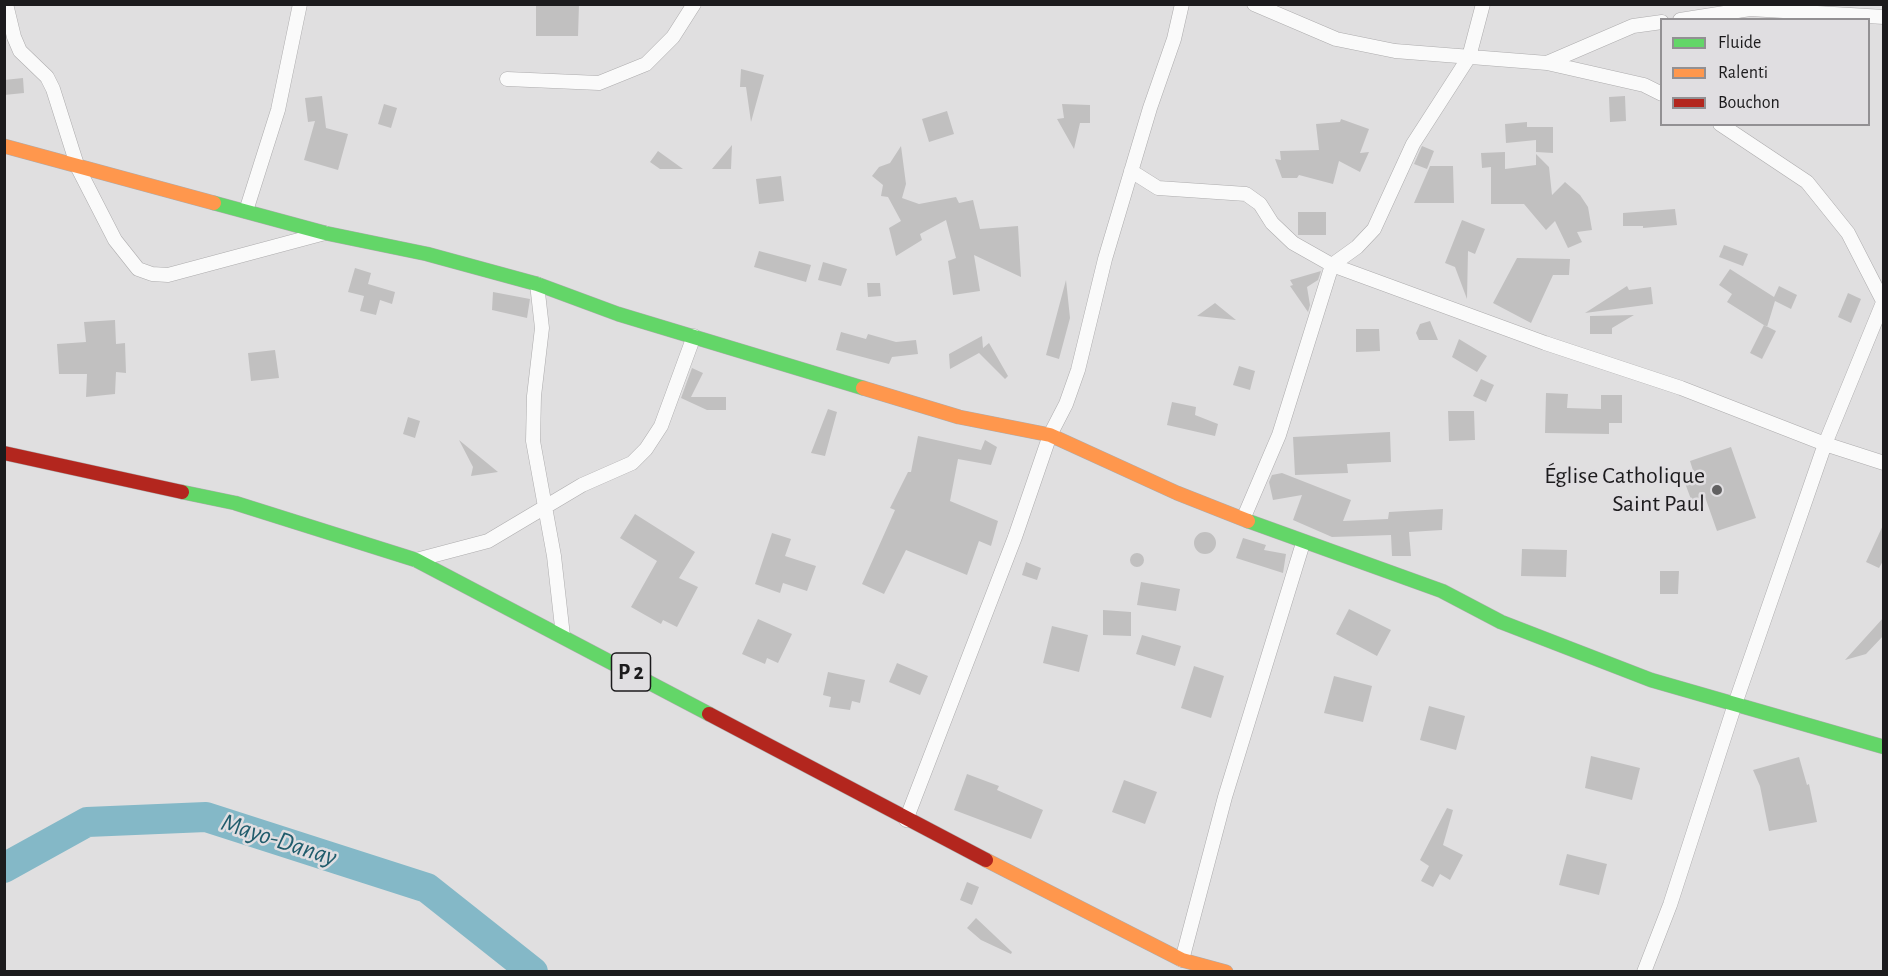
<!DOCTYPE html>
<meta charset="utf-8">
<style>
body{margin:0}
#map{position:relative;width:1888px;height:976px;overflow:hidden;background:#e0dfe0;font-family:"Alegreya Sans",sans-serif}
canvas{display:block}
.frame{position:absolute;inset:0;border:6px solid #1c1b1d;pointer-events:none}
.legend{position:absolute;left:1660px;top:18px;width:210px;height:108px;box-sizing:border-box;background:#e0dee1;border:2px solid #929093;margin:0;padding:8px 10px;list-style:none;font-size:18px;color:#1c1b1d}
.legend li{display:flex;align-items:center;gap:12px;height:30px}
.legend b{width:30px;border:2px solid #929093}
</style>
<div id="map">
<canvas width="1888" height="976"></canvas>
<div class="frame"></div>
<ul class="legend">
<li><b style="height:8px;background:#63d668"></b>Fluide</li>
<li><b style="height:8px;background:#ff974d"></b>Ralenti</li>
<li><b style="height:8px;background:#b3261e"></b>Bouchon</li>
</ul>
</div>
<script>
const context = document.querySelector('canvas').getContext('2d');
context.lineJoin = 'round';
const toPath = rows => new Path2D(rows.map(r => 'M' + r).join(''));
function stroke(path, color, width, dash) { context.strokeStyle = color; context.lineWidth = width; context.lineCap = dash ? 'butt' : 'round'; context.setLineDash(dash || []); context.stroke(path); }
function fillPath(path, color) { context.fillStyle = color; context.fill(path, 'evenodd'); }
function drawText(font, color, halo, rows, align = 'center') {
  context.font = font + ' "Alegreya Sans",sans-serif'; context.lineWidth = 5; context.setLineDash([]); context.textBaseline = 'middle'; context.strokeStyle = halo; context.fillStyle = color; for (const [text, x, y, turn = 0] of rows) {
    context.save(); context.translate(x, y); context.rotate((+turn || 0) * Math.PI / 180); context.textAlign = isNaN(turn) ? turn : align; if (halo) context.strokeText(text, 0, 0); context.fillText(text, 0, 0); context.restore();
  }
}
const river = toPath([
 [4,868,87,822,206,817,427,888,533,972]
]);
const building = toPath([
 [536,4,579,4,578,36,536,36],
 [741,69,764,75,751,122,746,87,740,87],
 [23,78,24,93,4,95,4,80],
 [322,96,326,128,348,134,338,170,304,160,315,121,308,122,305,98],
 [1625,96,1626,121,1610,122,1609,97],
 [384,104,397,108,391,128,378,124],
 [1062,104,1090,105,1090,123,1080,123,1074,149,1057,119,1064,118],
 [947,111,954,134,929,142,922,119],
 [1341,119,1369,129,1360,153,1369,152,1360,172,1339,161,1333,184,1299,175,1297,178,1282,178,1275,159,1281,160,1280,151,1319,150,1316,124,1340,122],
 [1527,122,1527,127,1553,127,1553,153,1536,152,1536,140,1506,143,1505,124],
 [732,145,731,169,712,169],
 [901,146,906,184,902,198,919,204,956,197,959,203,973,200,980,229,1018,226,1021,277,974,255,980,291,953,295,948,261,956,258,946,220,920,234,922,240,896,256,889,228,901,221,888,197,881,196,883,185,872,176,879,167,890,163],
 [1422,146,1434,151,1427,169,1414,164],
 [658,151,683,169,660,169,650,162],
 [1505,152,1505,169,1536,165,1536,154,1549,167,1552,195,1565,182,1580,195,1588,207,1592,230,1577,232,1582,242,1568,248,1555,221,1546,230,1524,204,1491,204,1491,167,1482,168,1481,153],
 [1430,166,1453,166,1454,203,1414,203],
 [781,176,784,201,759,204,756,179],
 [1675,209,1677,225,1643,228,1643,226,1623,226,1623,213],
 [1298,212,1326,212,1326,235,1298,235],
 [1462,220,1485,229,1475,254,1468,251,1467,299,1455,267,1445,263],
 [1724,245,1748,254,1743,266,1719,257],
 [759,251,811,265,806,282,754,267],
 [1517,258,1570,259,1569,275,1553,275,1531,323,1493,303],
 [823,262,847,269,841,286,818,280],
 [355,268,371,273,368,284,395,292,392,304,380,300,376,315,360,311,364,296,348,292],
 [1730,269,1774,297,1779,286,1797,295,1791,309,1775,301,1767,327,1727,302,1732,294,1719,285],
 [1321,271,1318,280,1307,287,1310,305,1308,312,1290,286,1293,285,1290,280],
 [1066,280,1070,318,1059,359,1046,355],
 [867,283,880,283,881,296,868,297],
 [1627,286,1629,290,1651,287,1653,304,1585,313],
 [493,292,530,299,527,318,492,310],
 [1848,293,1861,299,1851,323,1838,317],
 [1215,303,1236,320,1197,316],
 [1634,315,1612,328,1612,334,1590,334,1590,316],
 [115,320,116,344,125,343,126,373,116,372,115,394,86,397,87,374,59,374,57,344,86,342,84,322],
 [1430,321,1438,340,1419,340,1416,333,1420,324],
 [1764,325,1776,331,1762,359,1750,353],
 [1356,329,1379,329,1380,351,1356,352],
 [841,332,866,339,868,334,896,342,916,340,918,354,892,357,889,364,836,350],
 [982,336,983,348,989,343,1008,376,1005,379,979,353,950,369,949,354],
 [1459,339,1487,356,1477,372,1452,357],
 [275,350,279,378,251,381,248,353],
 [1239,366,1255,371,1250,390,1233,385],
 [692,368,703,373,691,397,726,397,726,410,707,410,681,398],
 [1481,379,1494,385,1486,402,1473,396],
 [1546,393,1568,394,1567,408,1601,409,1601,395,1622,395,1622,423,1609,423,1609,434,1545,433],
 [1172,402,1196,407,1195,415,1218,424,1215,436,1167,425],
 [828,409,837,412,825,456,811,453],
 [1448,411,1474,411,1475,440,1449,441],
 [408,417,420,421,415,438,403,434],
 [1390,432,1391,462,1347,464,1348,473,1295,475,1293,437],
 [918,436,981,450,985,440,997,447,991,465,958,459,950,501,998,521,991,546,979,541,967,575,906,550,884,594,862,584,895,510,890,508,908,472,911,472],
 [459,440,498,472,471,476,473,467],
 [1731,447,1756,518,1717,531,1705,497,1692,502,1685,483,1696,480,1690,461],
 [1282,473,1351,500,1343,521,1388,519,1389,512,1443,509,1442,530,1409,532,1411,556,1392,556,1391,535,1332,537,1293,520,1302,495,1273,500,1269,482,1272,475],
 [635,514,695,552,679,578,698,587,677,627,663,620,661,624,631,607,657,561,620,538],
 [1884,523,1884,559,1879,568,1866,562],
 '1194 543a11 11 0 1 1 22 0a11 11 0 1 1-22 0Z',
 [772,533,791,539,785,556,816,566,807,591,783,583,780,593,755,584],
 [1243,538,1266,545,1264,550,1286,554,1283,573,1236,558],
 [1522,549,1567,550,1566,577,1521,576],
 '1130 560a7 7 0 1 1 14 0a7 7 0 1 1-14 0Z',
 [1026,562,1041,568,1037,580,1022,575],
 [1660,571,1679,571,1678,594,1660,594],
 [1141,582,1180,589,1176,611,1137,605],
 [1349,609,1391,630,1377,656,1336,634],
 [1103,610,1131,612,1131,636,1103,635],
 [1884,617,1884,635,1866,654,1845,660],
 [758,619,792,634,778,663,767,658,765,664,742,654],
 [1052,626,1088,635,1079,672,1043,663],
 [1142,635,1181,646,1175,666,1136,654],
 [897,663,928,676,920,695,889,682],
 [1194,666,1224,676,1211,718,1181,708],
 [828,672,865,680,860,703,852,701,850,710,829,707,831,697,823,695],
 [1334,676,1372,686,1363,722,1324,713],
 [1429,706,1465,716,1456,750,1420,740],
 [1591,756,1640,768,1632,800,1585,788],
 [1799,757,1807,785,1809,784,1817,822,1769,831,1760,786,1753,770],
 [967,774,999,786,997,790,1043,810,1031,839,954,810],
 [1124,780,1157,792,1145,824,1112,812],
 [1447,808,1453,810,1443,845,1463,855,1450,880,1440,874,1433,887,1421,881,1429,866,1420,860],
 [1567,854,1607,864,1599,895,1559,885],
 [967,882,979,887,972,905,960,900],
 [976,918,1012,952,1011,954,981,940,967,928]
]);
const street = toPath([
 [6,4,14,37,20,51,47,77,53,89,78,168,115,240,138,269,152,274,168,275,325,233],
 [1254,4,1336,39,1395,51,1547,63,1633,26,1662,22],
 [1680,20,1750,9,1884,17],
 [1547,63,1644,85,1662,94],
 [507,79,599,83,646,64,673,37,694,4],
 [1720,124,1807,182,1848,233,1883,301],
 [1131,171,1158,188,1246,194,1260,204,1272,223,1293,243,1332,265,1545,343,1681,388,1825,444,1884,463],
 [246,211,278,110,300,4],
 [537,284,542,328,534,396,533,441,554,556,563,636],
 [1244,517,1279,435,1332,265,1357,247,1374,229,1413,144,1469,57,1483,4],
 [416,560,488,541,582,485,632,463,646,449,661,426,694,336],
 [906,820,1015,537,1050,435,1066,404,1078,370,1105,259,1150,108,1174,39,1182,4],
 [1182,960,1225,797,1303,543],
 [1644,972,1670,905,1735,704,1825,444,1884,300]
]);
const fast = toPath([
 [214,203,325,233,427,254,537,284,618,314,863,388],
 [182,492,235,503,416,560,709,714],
 [1248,521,1442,591,1501,622,1651,680,1884,747]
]);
const slow = toPath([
 [4,146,214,203],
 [863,388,959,417,1050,435,1177,493,1248,521],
 [986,860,1182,960,1226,972]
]);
const jam = toPath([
 [4,453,182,492],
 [709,714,986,860]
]);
const markers = [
 [1717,490,6,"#616061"]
];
const shields = [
 [631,672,39]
];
const shieldNames = [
 ["P 2",631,672]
];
const poiNames = [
 ["Église Catholique",1705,476],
 ["Saint Paul",1705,504]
];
const waterNames = [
 ["Mayo-Danay",279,840,18]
];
stroke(river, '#84b8c7', 30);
fillPath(building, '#c1c0c0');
stroke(street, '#adacad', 15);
stroke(fast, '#adacad', 15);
stroke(slow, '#adacad', 15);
stroke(jam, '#adacad', 15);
stroke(street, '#fafafa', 14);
stroke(fast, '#63d668', 14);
stroke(slow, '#ff974d', 14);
stroke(jam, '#b3261e', 14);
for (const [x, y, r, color] of markers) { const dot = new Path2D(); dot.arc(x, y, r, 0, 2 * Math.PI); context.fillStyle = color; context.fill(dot); stroke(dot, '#e0dee1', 2); }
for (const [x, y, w] of shields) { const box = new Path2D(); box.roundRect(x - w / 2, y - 19, w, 38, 4.5); context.fillStyle = '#e0dee1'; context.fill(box); stroke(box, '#1c1b1d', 1.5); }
drawText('bold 22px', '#1c1b1d', null, shieldNames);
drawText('24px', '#1c1b1d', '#e0dee1', poiNames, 'right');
drawText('italic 26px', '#205c6c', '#e0dee1', waterNames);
</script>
